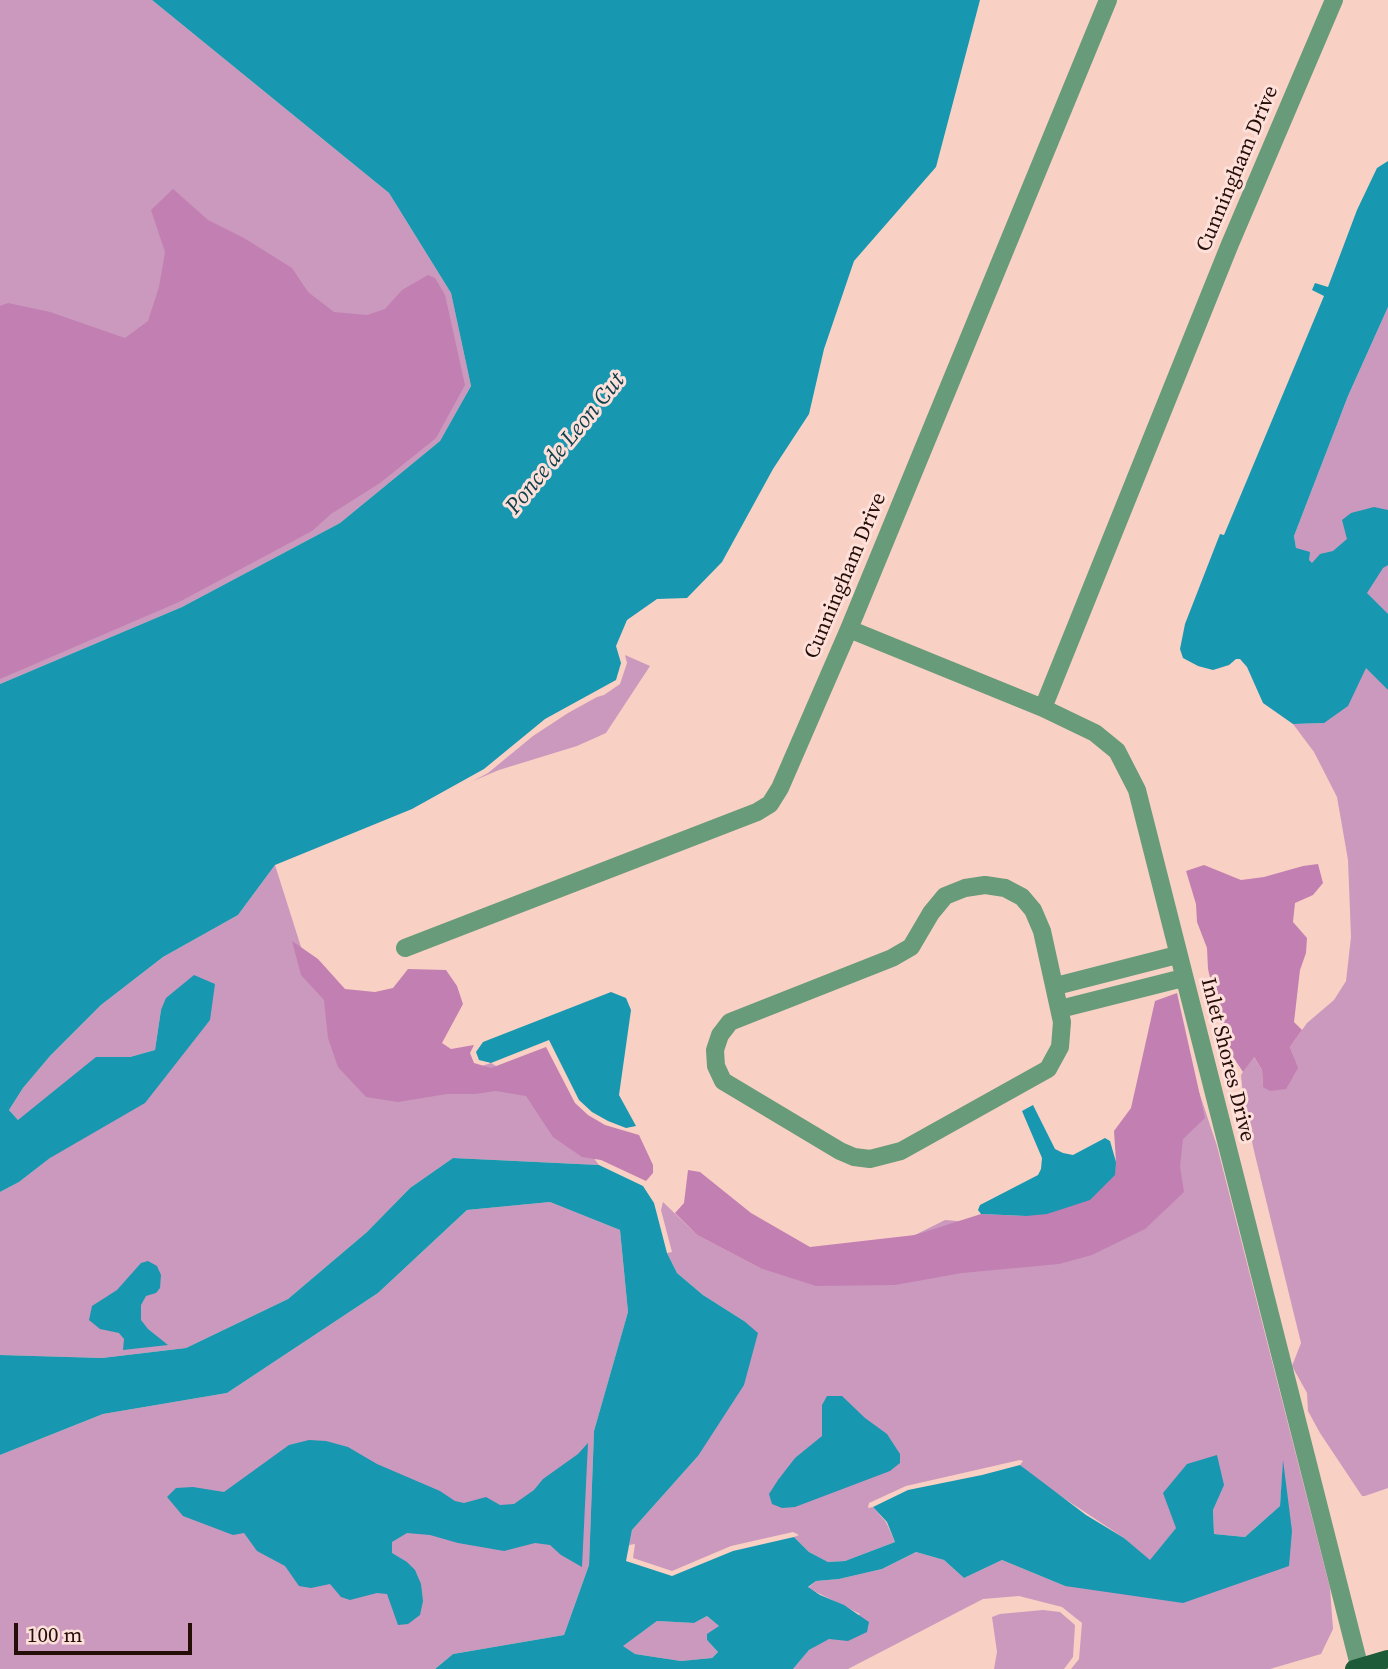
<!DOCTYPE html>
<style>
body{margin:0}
#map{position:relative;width:1388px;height:1669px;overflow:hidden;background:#f9d0c4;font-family:"Source Serif 4",serif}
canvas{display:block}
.scale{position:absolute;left:14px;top:1623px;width:178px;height:32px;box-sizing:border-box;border:4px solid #260e08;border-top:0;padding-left:9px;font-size:21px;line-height:24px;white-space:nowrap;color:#260e08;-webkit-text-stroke:5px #fde0d9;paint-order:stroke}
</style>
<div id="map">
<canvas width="1388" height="1669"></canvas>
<div class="scale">100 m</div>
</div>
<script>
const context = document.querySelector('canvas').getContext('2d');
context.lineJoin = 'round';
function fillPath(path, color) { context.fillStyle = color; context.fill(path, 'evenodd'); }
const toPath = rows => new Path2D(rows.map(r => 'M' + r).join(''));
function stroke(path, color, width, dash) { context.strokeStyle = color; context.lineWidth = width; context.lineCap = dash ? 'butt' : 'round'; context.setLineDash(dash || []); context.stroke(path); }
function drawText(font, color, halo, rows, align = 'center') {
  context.font = font + ' "Source Serif 4",serif'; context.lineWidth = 6; context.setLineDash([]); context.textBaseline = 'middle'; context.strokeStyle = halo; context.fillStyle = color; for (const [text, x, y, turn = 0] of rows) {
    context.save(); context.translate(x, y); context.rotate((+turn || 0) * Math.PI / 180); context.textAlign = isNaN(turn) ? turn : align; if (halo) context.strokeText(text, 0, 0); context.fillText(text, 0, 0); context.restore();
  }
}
const green = toPath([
 [0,0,152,0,389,193,451,293,471,386,440,441,340,523,182,607,0,684],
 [1388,307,1388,1488,1365,1496,1362,1496,1320,1433,1308,1411,1307,1393,1292,1366,1301,1343,1255,1155,1244,1106,1241,1075,1253,1056,1262,1070,1263,1087,1294,1058,1290,1047,1307,1023,1334,1000,1346,981,1351,937,1348,860,1337,797,1314,752,1293,724,1324,723,1294,536,1348,396],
 [625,655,650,666,606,733,577,746,499,770,473,781,488,773,533,736,568,713,597,697,604,695,620,684,627,663],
 [275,865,301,947,320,985,460,1073,491,1063,518,1079,558,1111,599,1165,453,1158,410,1188,367,1232,288,1299,186,1348,102,1358,0,1355,0,1192,19,1182,50,1158,210,1020,161,1010,155,1050,130,1057,96,1058,19,1121,9,1110,23,1088,50,1056,101,1005,163,957,238,915],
 [1171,1008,1217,1146,1330,1588,1333,1629,1321,1654,1270,1669,1071,1669,1079,1659,1082,1623,1062,1607,1019,1596,983,1599,848,1669,793,1669,809,1650,829,1638,860,1614,808,1588,816,1581,839,1579,882,1569,916,1552,944,1560,964,1578,1002,1560,1065,1586,1289,1566,1283,1465,1280,1506,1245,1537,1214,1534,1213,1510,1223,1485,1176,1528,1150,1561,1124,1538,1047,1487,1020,1465,1023,1461,1020,1460,906,1486,869,1503,868,1508,873,1507,886,1522,895,1542,845,1561,828,1562,809,1552,794,1537,799,1535,793,1532,731,1546,672,1571,633,1558,635,1544,629,1545,632,1530,698,1456,744,1321,703,1295,677,1273,667,1253,672,1252,661,1210,663,1202,697,1235,760,1268,883,1247,917,1234,945,1220,1053,1229,1123,1196],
 [550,1202,620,1230,628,1312,594,1431,589,1565,564,1635,453,1654,435,1669,0,1669,0,1455,103,1414,227,1393,378,1293,467,1210],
 [1043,1610,1060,1612,1075,1625,1073,1657,1064,1669,994,1669,997,1652,992,1617,1000,1614],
 [707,1616,719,1626,707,1640,718,1652,712,1658,681,1661,635,1654,622,1646,657,1621,694,1623]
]);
const forest = toPath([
 [173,189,208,220,244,238,292,268,308,292,334,312,367,315,385,309,402,290,428,275,435,278,445,295,465,385,436,438,380,483,331,514,312,531,179,602,0,679,0,306,8,303,50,312,125,338,148,321,159,287,165,252,151,210],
 [1318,864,1323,883,1313,895,1295,903,1293,922,1307,938,1306,953,1300,970,1294,1022,1302,1030,1290,1047,1298,1068,1286,1089,1270,1091,1263,1087,1262,1070,1254,1057,1243,1072,1226,1046,1208,969,1207,948,1197,922,1196,904,1186,871,1204,865,1241,880,1264,877,1303,866],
 [292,941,318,959,345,989,375,992,393,988,408,969,446,970,457,986,463,1004,442,1043,451,1049,474,1045,470,1053,474,1063,491,1068,546,1047,575,1103,588,1115,605,1125,639,1135,653,1165,653,1173,646,1181,601,1160,582,1157,553,1137,526,1096,496,1091,475,1094,447,1094,398,1102,366,1097,338,1067,328,1038,324,1000,301,975],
 [1177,993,1205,1118,1183,1139,1180,1166,1184,1192,1145,1229,1092,1255,1059,1264,962,1273,895,1285,816,1286,760,1268,697,1235,675,1213,684,1203,688,1170,700,1172,751,1213,810,1247,915,1235,981,1214,1026,1216,1116,1162,1114,1131,1131,1108,1155,1001]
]);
const water = toPath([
 [152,0,980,0,936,167,854,261,824,349,809,414,773,469,722,562,687,598,657,599,627,620,616,646,621,663,616,680,545,719,484,769,412,809,275,865,238,915,163,957,101,1005,50,1056,23,1088,9,1110,18,1120,96,1057,130,1057,155,1050,161,1010,166,998,194,975,215,984,210,1020,145,1103,50,1158,19,1182,0,1192,0,684,182,607,340,523,440,441,471,386,451,293,389,193],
 [1388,161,1388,307,1348,396,1294,536,1296,548,1310,552,1309,560,1312,563,1320,554,1333,551,1347,539,1342,520,1351,513,1374,507,1388,510,1388,565,1383,568,1367,593,1388,614,1388,690,1366,668,1348,706,1324,723,1293,724,1263,703,1247,667,1240,659,1236,659,1229,665,1213,670,1198,666,1183,658,1180,649,1185,624,1220,534,1224,535,1324,296,1312,290,1315,283,1328,287,1357,210,1377,168],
 [611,992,626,998,631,1010,619,1095,636,1126,626,1128,608,1121,592,1112,579,1100,549,1040,491,1063,479,1060,476,1052,483,1042],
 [1033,1105,1055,1149,1063,1153,1073,1155,1105,1138,1110,1141,1116,1162,1115,1175,1090,1200,1047,1214,1026,1216,981,1214,978,1210,980,1205,1038,1175,1041,1169,1042,1158,1022,1111],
 [453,1158,599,1165,643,1186,654,1203,667,1253,677,1273,703,1295,744,1321,758,1333,744,1385,698,1456,632,1530,626,1561,672,1576,733,1551,794,1537,809,1552,828,1562,845,1561,895,1542,887,1522,873,1507,908,1490,982,1475,1020,1465,1086,1515,1124,1538,1150,1560,1176,1528,1163,1493,1187,1464,1217,1455,1224,1485,1213,1510,1214,1534,1245,1537,1280,1506,1283,1460,1292,1531,1289,1566,1183,1603,1065,1586,1002,1560,964,1578,944,1560,916,1552,882,1569,839,1579,816,1581,808,1587,820,1595,844,1605,869,1622,867,1632,848,1641,829,1639,809,1650,793,1669,435,1669,453,1654,564,1635,589,1565,594,1431,628,1312,620,1230,550,1202,467,1210,378,1293,227,1393,103,1414,0,1455,0,1355,102,1358,186,1348,288,1299,367,1232,410,1188],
 [707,1616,719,1626,707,1634,707,1640,718,1652,712,1658,681,1661,635,1654,623,1646,657,1621,694,1623],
 [148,1261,157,1266,161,1275,160,1288,156,1293,146,1296,141,1305,141,1320,148,1329,168,1345,123,1350,124,1339,119,1333,100,1329,89,1320,92,1306,117,1290,141,1263],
 [827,1396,842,1396,865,1418,887,1434,900,1454,900,1463,890,1471,795,1507,782,1508,772,1504,769,1494,778,1480,795,1458,822,1436,822,1405],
 [309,1440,326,1441,348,1447,377,1464,440,1491,455,1501,464,1503,486,1497,500,1505,514,1504,534,1490,543,1479,578,1454,588,1443,582,1567,561,1555,550,1545,535,1543,504,1551,458,1543,430,1535,407,1533,392,1542,392,1553,407,1562,415,1570,421,1584,423,1601,420,1615,408,1624,398,1625,387,1594,377,1593,350,1600,341,1597,330,1584,311,1588,299,1586,285,1566,257,1551,244,1533,233,1535,183,1516,167,1497,176,1488,193,1487,224,1492,289,1445]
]);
const minor = toPath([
 [849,629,1043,708,1095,733,1117,751,1137,790,1360,1669],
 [1043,708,1230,244,1334,0],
 [985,885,1005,888,1022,897,1033,910,1042,931,1062,1022,1060,1047,1048,1069,901,1151,870,1159,854,1157,840,1151,723,1081,716,1066,715,1050,720,1035,730,1022,892,958,911,947,931,913,945,896,965,888,985,885],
 [405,948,757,812,770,804,780,788,849,629,1108,0],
 [1056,986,1177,955],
 [1060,1009,1183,978]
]);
const major = toPath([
 [1354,1669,1388,1659]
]);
const streetNames = [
 ["Cunningham Drive",1238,169,-67],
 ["Cunningham Drive",846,576,-67],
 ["Inlet Shores Drive",1227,1060,76]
];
const waterNames = [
 ["Ponce de Leon Cut",566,444,-51]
];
fillPath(green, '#cb99be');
fillPath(forest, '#c27fb2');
fillPath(water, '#1797b0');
stroke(minor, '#679b79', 18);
stroke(major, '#1e5b39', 18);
drawText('21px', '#260e08', '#fde0d9', streetNames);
drawText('italic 23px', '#0e414c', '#fde0d9', waterNames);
</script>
